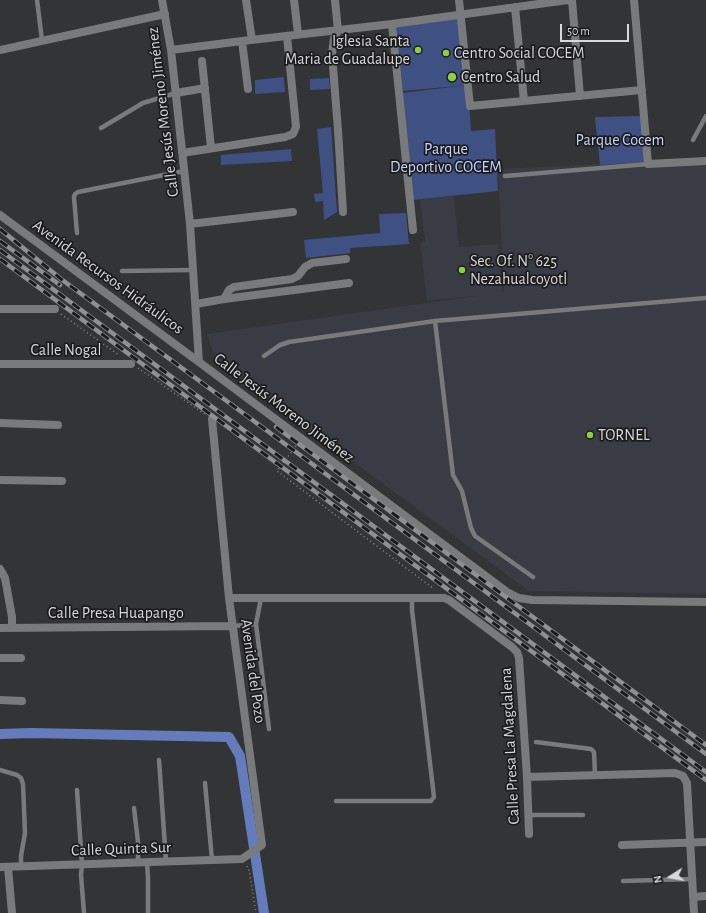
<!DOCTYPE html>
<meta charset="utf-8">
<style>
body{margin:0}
#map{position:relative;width:706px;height:913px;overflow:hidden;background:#333436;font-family:"Alegreya Sans",sans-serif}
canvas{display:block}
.north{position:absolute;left:650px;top:857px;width:40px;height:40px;-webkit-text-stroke:3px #1b1b1d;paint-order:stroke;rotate:259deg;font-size:11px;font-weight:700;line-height:16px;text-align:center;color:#d7d8d9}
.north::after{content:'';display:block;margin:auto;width:14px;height:18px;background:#d7d8d9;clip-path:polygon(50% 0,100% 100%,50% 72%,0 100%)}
.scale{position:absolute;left:560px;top:24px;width:69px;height:18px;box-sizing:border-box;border:2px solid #d7d8d9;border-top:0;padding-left:5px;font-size:12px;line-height:14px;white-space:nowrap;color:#d7d8d9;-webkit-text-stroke:3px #1b1b1d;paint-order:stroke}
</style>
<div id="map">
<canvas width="706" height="913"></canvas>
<div class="north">N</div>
<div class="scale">50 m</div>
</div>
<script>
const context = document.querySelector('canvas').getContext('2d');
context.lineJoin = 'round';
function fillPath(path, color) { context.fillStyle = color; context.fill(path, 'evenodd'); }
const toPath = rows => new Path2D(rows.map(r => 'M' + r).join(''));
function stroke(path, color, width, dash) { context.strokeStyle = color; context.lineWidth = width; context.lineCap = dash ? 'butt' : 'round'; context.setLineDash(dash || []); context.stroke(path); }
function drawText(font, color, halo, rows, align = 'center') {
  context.font = font + ' "Alegreya Sans",sans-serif'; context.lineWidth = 3.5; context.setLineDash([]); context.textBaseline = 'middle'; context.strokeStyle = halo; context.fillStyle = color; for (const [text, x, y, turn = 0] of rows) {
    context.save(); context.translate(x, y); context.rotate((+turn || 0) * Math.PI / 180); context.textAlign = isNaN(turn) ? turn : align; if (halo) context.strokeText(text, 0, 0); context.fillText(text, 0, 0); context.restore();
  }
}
const built = toPath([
 [706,159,706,594,529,591,216,361,207,334,476,296,427,301,420,243,425,241,420,199,454,196,459,247,498,244,502,292,504,292,498,169]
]);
const green = toPath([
 [463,13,468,85,403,91,396,21],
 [284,77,285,92,255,94,255,80],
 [329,78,330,89,310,90,310,79],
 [468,85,471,131,495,129,498,191,412,200,402,93],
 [642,116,645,162,600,165,595,117],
 [331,127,337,212,324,220,323,201,315,202,314,194,323,193,317,129],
 [291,149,292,161,221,165,221,155],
 [406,213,409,244,350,248,350,253,306,258,304,240,380,233,379,214]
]);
const canal = toPath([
 [0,734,31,733,229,737,240,756,264,913]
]);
const path = toPath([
 [61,314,119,355],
 [138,368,206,415],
 [296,446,277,471,434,589],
 [247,866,249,870,256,913]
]);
const lane = toPath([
 [37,0,42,40],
 [101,128,143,103,176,93],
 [693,140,706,116],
 [505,176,648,164],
 [77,233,74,197,75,194,78,192,184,171],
 [122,271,193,270],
 [435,321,453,475,462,491,471,528,475,536,533,577],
 [264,356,280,345,289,342,435,321,706,298],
 [256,624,261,598],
 [233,626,256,624,269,729],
 [536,742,591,749,594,752,595,775],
 [159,760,166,861],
 [0,770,17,775,21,778,23,784,25,833,21,856,21,867],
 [205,783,212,860],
 [77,790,82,865,81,875,84,913],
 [336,801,431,801,434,797,412,610,412,597],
 [134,808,138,842,138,863],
 [528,815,583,815],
 [147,862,148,878,148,913],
 [623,881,692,879]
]);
const street = toPath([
 [162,0,171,50,190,224,199,362],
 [246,0,252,40],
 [294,0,298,34],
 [335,0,338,31,334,38,332,54,338,130,343,212],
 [459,0,470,106,642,90],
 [572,0,580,96],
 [634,0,648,164,706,161],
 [515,7,524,101],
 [392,24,413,230],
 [242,41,248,89],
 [0,50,165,14],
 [171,50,242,41,392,24,568,0],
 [202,61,211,148],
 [176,93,205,88],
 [182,153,285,137,293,134,296,127,287,36],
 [0,215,199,362,507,592,519,598,532,600,706,602],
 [190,224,293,212],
 [224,299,229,290,234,287,292,279,298,276,305,267,312,263,346,259],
 [196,304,224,299,349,283],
 [0,309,55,309],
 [0,364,131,364],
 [0,423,58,425],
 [0,480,62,481],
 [0,569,5,578,12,617,12,627],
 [229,598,444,598,449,600,512,647,517,652,519,658,527,777,529,834],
 [0,628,233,626],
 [0,658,21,658],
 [0,700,22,701],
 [527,777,675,773,683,776,687,783,694,913],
 [622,845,706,842],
 [0,867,242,859,262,845,229,598,212,419],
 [8,867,12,913],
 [693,897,706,896]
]);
const rail = toPath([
 [0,229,61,279,706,754],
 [0,241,60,285],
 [0,250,706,772],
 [0,259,706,780],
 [276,427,706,745]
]);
const markers = [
 [418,50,4,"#8fcd42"],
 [446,53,4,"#8fcd42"],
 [452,77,5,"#8fcd42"],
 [462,270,4,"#8fcd42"],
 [590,435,4,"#8fcd42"]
];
const poiNames = [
 ["Iglesia Santa",410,41,"right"],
 ["Maria de Guadalupe",410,59,"right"],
 ["Centro Social COCEM",454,53],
 ["Centro Salud",461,77],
 ["Sec. Of. N° 625",470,261],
 ["Nezahualcoyotl",470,279],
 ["TORNEL",598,435]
];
const streetNames = [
 ["Calle Jesús Moreno Jiménez",163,112,-97],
 ["Avenida Recursos Hidráulicos",108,277,36],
 ["Calle Nogal",66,350],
 ["Calle Jesús Moreno Jiménez",284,408,37],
 ["Calle Presa Huapango",116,613],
 ["Avenida del Pozo",253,671,82],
 ["Calle Presa La Magdalena",510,746,-93],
 ["Calle Quinta Sur",121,849,-2]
];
const parkNames = [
 ["Parque Cocem",620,140],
 ["Parque",446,149],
 ["Deportivo COCEM",446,167]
];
fillPath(built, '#393c44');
fillPath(green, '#3f5183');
stroke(canal, '#657cbc', 10);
stroke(path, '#88898b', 1.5, [1, 3]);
stroke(lane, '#797a7b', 4.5);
stroke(street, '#797a7b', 8);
stroke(rail, '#8f9091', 4.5);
stroke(rail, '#1b1b1d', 3, [9]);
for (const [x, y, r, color] of markers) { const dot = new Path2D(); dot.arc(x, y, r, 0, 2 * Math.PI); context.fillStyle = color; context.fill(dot); stroke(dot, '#1b1b1d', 1.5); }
drawText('16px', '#d7d8d9', '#1b1b1d', poiNames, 'left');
drawText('16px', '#d7d8d9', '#1b1b1d', streetNames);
drawText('16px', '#c6d4f8', '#1b1b1d', parkNames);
</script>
